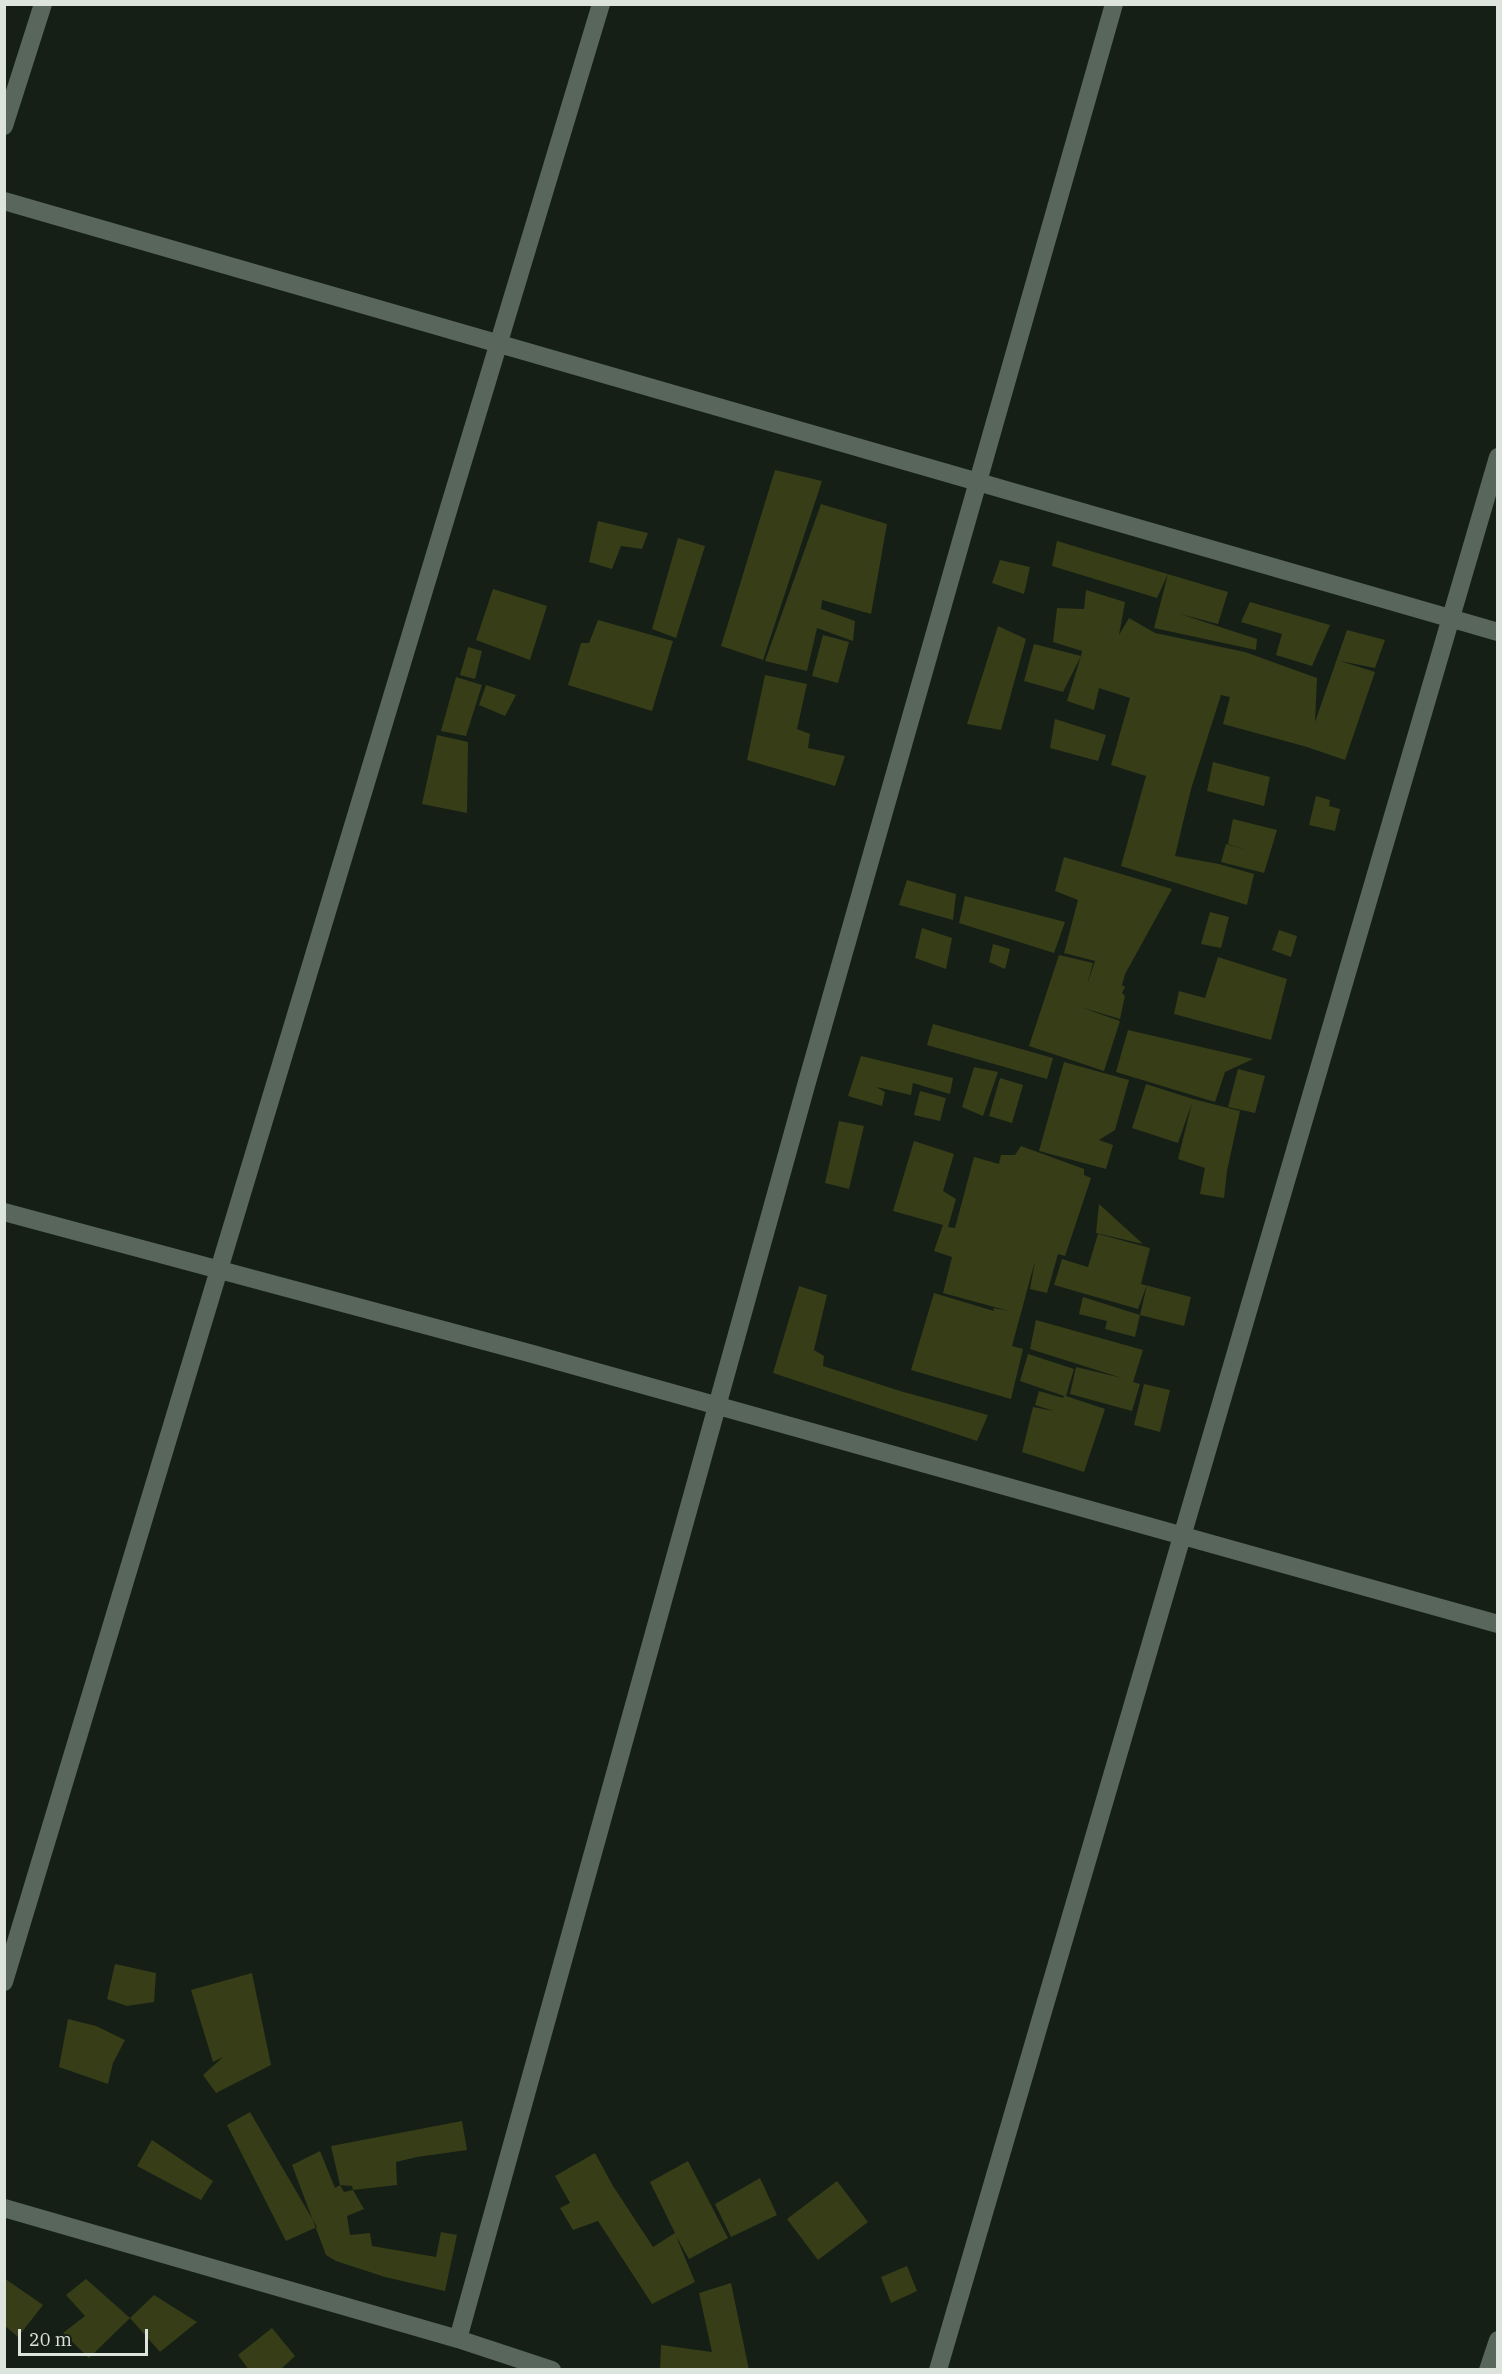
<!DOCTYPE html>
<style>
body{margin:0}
#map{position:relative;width:1502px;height:2374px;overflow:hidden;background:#151f16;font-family:"IBM Plex Serif",serif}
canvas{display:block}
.frame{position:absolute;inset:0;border:6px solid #dde4de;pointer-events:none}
.scale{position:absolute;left:18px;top:2329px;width:130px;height:27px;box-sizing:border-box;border:3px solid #dde4de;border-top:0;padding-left:8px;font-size:18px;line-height:21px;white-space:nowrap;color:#dde4de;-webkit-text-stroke:4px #151f16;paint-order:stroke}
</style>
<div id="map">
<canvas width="1502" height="2374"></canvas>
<div class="frame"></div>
<div class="scale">20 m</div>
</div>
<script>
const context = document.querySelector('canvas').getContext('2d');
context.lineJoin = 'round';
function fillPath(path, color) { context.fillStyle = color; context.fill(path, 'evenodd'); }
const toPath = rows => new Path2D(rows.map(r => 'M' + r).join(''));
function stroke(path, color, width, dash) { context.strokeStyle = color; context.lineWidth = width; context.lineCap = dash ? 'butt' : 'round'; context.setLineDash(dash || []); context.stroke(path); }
const building = toPath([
 [775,470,822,481,763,660,721,646],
 [821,504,887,524,871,614,822,600,821,609,855,621,853,641,817,628,807,671,765,661],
 [598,521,648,533,642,549,621,546,612,569,589,562],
 [678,538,705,546,676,638,652,629],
 [1057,541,1228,592,1218,624,1180,614,1257,639,1256,650,1154,628,1168,574,1157,598,1052,566],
 [1000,560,1030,567,1024,594,992,583],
 [493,589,547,606,530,660,476,640],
 [1086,590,1125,602,1119,635,1129,618,1155,633,1245,652,1317,678,1315,722,1347,630,1385,640,1375,668,1340,661,1375,672,1345,760,1307,747,1223,724,1230,697,1221,695,1191,789,1175,856,1219,864,1254,874,1247,905,1121,866,1146,776,1111,765,1130,698,1099,688,1094,710,1067,701,1081,656,1063,692,1024,681,1034,644,1081,656,1082,651,1053,642,1057,608,1084,609],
 [1250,602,1330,625,1312,666,1276,655,1282,634,1241,622],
 [598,620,673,641,652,711,568,685,581,643,589,643],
 [998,626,1026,639,1001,730,967,724],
 [823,635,849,642,838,683,812,676],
 [468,647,482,651,475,679,460,675],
 [765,675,807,684,797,729,810,734,808,748,845,756,835,786,747,760],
 [456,677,482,685,466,736,441,731],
 [486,685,516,695,505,716,479,705],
 [1055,719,1106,735,1098,761,1050,748],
 [437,735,468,742,467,813,422,804],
 [1213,762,1270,777,1264,806,1207,791],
 [1316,796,1330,800,1329,806,1340,809,1335,831,1309,825],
 [1233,819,1277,830,1264,873,1221,862,1226,844,1247,850,1228,844],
 [1064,857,1172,889,1125,974,1122,985,1125,987,1122,993,1125,996,1120,1019,1080,1007,1120,1021,1104,1071,1029,1046,1059,955,1093,963,1087,985,1095,961,1064,953,1078,900,1055,891],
 [907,880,956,894,953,920,899,905],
 [965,896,1065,922,1054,953,959,923],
 [1210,912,1229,917,1221,948,1201,944],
 [922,928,952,938,946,969,915,958],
 [1279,930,1297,936,1291,957,1272,950],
 [993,944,1010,949,1005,969,989,962],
 [1218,957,1287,979,1271,1040,1174,1014,1179,991,1205,998],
 [933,1024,1053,1058,1047,1079,927,1045],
 [1128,1030,1253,1059,1225,1072,1215,1102,1116,1072],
 [861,1056,953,1078,950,1094,913,1083,911,1095,876,1087,885,1092,882,1106,848,1096],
 [1064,1062,1129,1080,1115,1130,1099,1140,1113,1145,1106,1169,1039,1151],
 [974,1067,998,1072,983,1116,962,1107],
 [1238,1069,1265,1076,1255,1113,1228,1107],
 [1000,1078,1023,1085,1012,1123,989,1116],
 [1146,1084,1193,1099,1240,1111,1227,1171,1224,1198,1200,1194,1205,1168,1178,1159,1192,1103,1178,1143,1132,1128],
 [920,1091,946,1098,940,1121,914,1115],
 [839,1121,864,1126,849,1189,825,1183],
 [914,1141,954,1154,943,1191,956,1199,948,1227,955,1228,974,1157,999,1164,1001,1155,1015,1155,1021,1146,1084,1169,1084,1175,1091,1178,1065,1256,1058,1254,1047,1293,1030,1289,1035,1261,1012,1346,1023,1349,1011,1399,911,1370,934,1293,994,1311,993,1308,1009,1311,943,1293,952,1257,934,1251,943,1225,893,1211],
 [1099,1204,1143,1244,1096,1233],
 [1098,1234,1150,1248,1141,1284,1191,1297,1184,1326,1140,1315,1147,1285,1138,1309,1054,1285,1062,1259,1088,1267],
 [799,1286,827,1295,814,1350,824,1356,823,1366,900,1391,988,1415,977,1441,773,1373],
 [1083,1297,1140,1315,1135,1337,1105,1329,1107,1321,1079,1314],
 [1036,1320,1143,1350,1133,1382,1140,1384,1132,1411,1070,1394,1076,1367,1122,1378,1030,1349],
 [1028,1354,1074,1369,1066,1396,1105,1409,1084,1472,1022,1452,1033,1407,1054,1411,1035,1405,1039,1391,1063,1398,1064,1396,1020,1381],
 [1144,1384,1170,1390,1160,1432,1134,1425],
 [115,1964,156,1973,154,2002,127,2006,107,1999],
 [252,1973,271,2065,216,2093,203,2075,223,2057,213,2062,191,1990],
 [68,2019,96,2026,125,2040,113,2063,108,2084,59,2067],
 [250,2112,317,2227,286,2241,227,2125],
 [462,2121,467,2150,417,2157,396,2162,397,2185,353,2190,352,2186,340,2185,344,2192,353,2190,364,2209,347,2216,350,2235,370,2233,372,2246,436,2257,441,2232,457,2235,445,2291,385,2277,336,2261,326,2255,292,2165,320,2151,335,2188,340,2185,331,2146],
 [152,2140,213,2181,201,2200,137,2166],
 [595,2153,613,2186,653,2247,675,2233,650,2182,688,2161,728,2238,689,2259,676,2236,695,2282,652,2304,598,2221,573,2230,560,2208,570,2203,555,2176],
 [760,2178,777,2215,731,2237,715,2204],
 [837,2181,868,2222,818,2260,787,2219],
 [907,2266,917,2291,891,2303,881,2277],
 [4,2278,43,2305,18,2337,4,2325],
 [86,2279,130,2318,154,2295,197,2322,160,2352,130,2318,89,2358,63,2333,85,2316,66,2295],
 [731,2283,749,2370,660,2370,661,2345,712,2352,699,2293],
 [272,2328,295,2356,280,2370,249,2370,238,2355]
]);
const minor = toPath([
 [4,126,43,4],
 [4,201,1498,632],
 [4,1212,529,1353,1498,1624],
 [4,1982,601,4],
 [4,2208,458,2339,552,2370],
 [458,2339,807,1082,1114,4],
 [938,2370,1498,457],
 [1488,2370,1498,2340]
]);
fillPath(building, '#373d17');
stroke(minor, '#59665b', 18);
</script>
